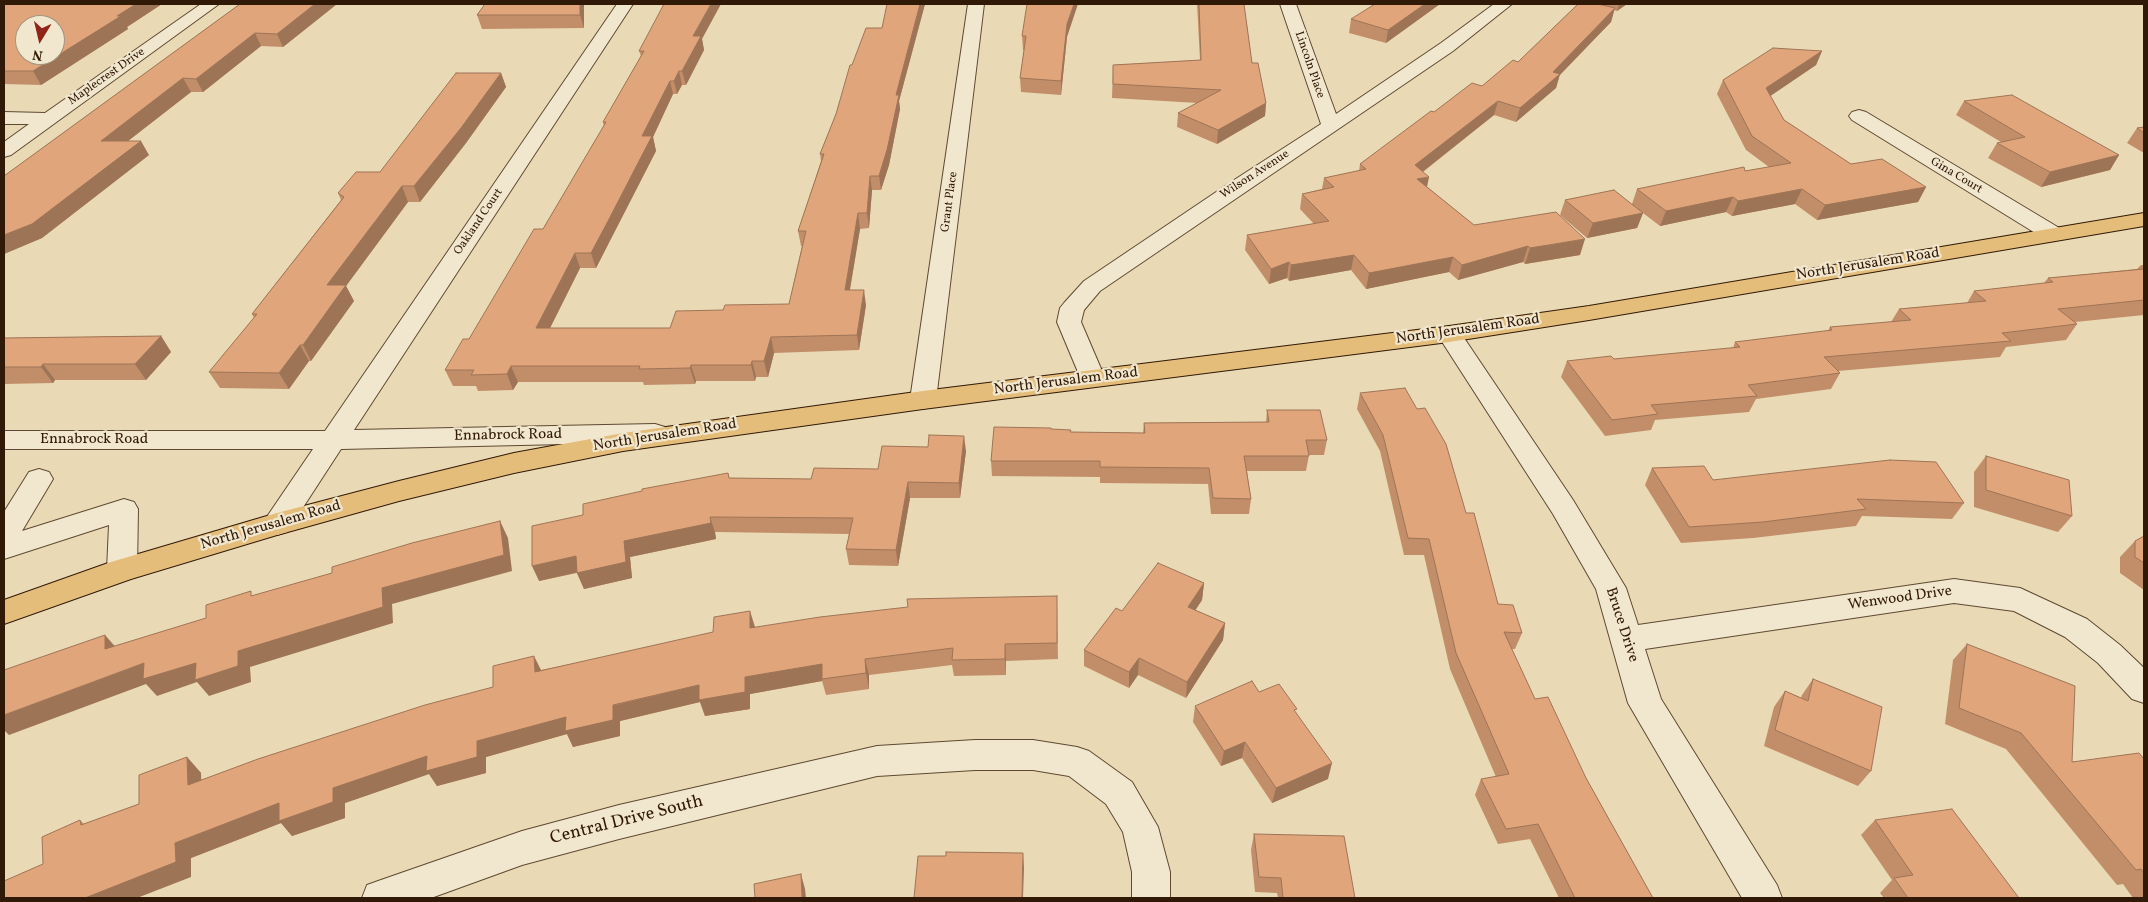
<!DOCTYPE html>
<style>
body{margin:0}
#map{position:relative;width:2148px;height:902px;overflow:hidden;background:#e9dab5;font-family:Vollkorn,serif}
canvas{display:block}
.frame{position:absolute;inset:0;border:5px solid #311907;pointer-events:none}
.north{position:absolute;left:15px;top:15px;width:50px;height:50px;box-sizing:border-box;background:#f1e7cf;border:1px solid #a4957f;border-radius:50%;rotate:189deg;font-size:14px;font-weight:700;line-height:20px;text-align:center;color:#311907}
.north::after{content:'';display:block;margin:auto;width:18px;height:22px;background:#8f2418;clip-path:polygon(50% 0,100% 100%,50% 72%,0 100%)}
</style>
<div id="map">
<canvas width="2148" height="902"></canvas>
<div class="frame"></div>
<div class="north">N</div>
</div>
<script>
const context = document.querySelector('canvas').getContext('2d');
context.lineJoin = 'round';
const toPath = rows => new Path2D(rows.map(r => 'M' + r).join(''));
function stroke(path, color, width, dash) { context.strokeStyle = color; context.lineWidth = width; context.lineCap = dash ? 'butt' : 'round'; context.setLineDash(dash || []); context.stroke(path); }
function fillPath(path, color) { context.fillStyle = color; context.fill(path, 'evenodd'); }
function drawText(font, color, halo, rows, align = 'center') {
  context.font = font + ' Vollkorn,serif'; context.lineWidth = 4.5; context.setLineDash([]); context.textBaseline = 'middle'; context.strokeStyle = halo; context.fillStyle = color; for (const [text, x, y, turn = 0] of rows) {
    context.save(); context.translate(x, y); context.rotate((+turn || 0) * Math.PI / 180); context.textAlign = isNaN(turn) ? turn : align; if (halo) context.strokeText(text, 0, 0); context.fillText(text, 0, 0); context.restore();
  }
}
const minor = toPath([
 [201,4,219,4,11,155,4,157,4,142,29,124,4,124,4,112,45,113,201,4],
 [617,4,633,4,354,430,655,424,665,427,669,433,665,439,655,442,341,449,287,532,277,535,267,532,262,524,313,449,4,449,4,431,325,431,617,4],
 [968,4,984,4,936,400,932,406,923,409,914,406,910,400,968,4],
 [1280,4,1296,4,1336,114,1441,43,1494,4,1512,4,1453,51,1100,291,1084,310,1081,322,1105,378,1101,384,1092,386,1083,384,1057,322,1060,308,1064,303,1084,281,1231,182,1321,124,1280,4],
 [1859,110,1866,112,2061,229,2064,234,2061,239,2053,241,2045,239,1852,120,1849,116,1852,112,1859,110],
 [1449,326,1458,329,1573,500,1626,588,1638,625,1954,579,2020,588,2087,619,2120,645,2144,668,2144,703,2132,699,2098,663,2065,637,2014,611,1954,603,1645,649,1661,699,1777,885,1782,898,1742,898,1628,703,1596,589,1553,514,1437,334,1440,329,1449,326],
 [39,469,49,472,53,479,22,531,124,499,134,502,138,509,137,570,133,578,122,581,111,578,107,570,109,525,4,559,4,512,29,472,39,469],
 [975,740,1033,740,1077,747,1089,751,1132,782,1158,827,1170,872,1170,898,1132,898,1132,872,1123,832,1106,804,1069,776,1033,770,975,770,877,776,619,839,522,865,431,898,362,898,367,885,381,880,522,831,619,805,877,746,975,740]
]);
const major = toPath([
 [2144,213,2144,226,1589,320,1449,342,923,409,623,451,514,473,399,501,277,535,131,579,4,624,4,600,111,562,277,513,399,481,514,453,623,433,923,391,1449,326,1589,306,2144,213]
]);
const wall = toPath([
 [4,4,162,4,127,27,128,29,41,85,4,84],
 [240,4,337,4,283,47,261,46,203,92,191,92,128,141,149,155,42,238,4,254,4,176],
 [485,4,584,4,584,28,482,29,477,15],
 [887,4,925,4,899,101,900,109,889,165,881,190,872,190,869,228,860,229,850,290,866,305,859,350,774,353,768,377,756,377,755,381,696,381,695,384,644,385,643,382,518,382,513,390,478,391,476,386,453,386,445,370,469,339,543,229,604,126,603,122,641,56,639,51,702,39,704,50,686,85,682,85,677,94,673,94,653,137,656,151,596,268,580,268,550,328,670,328,723,310,789,304,802,246,801,246,798,231,821,161,820,154,836,114,852,65,882,28],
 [1197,4,1244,4,1252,63,1266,103,1265,116,1217,144,1177,127,1178,113,1198,103,1112,98,1113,65,1200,60],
 [1440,4,1386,43,1349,33,1351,19],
 [1578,4,1627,4,1617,11,1614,10,1611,22,1560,74,1556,88,1516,122,1494,115,1423,172,1427,187,1474,225,1580,255,1525,264,1523,262,1458,280,1449,272,1366,289,1351,270,1289,281,1287,278,1269,284,1245,250,1247,235,1314,224,1300,209,1302,194,1322,189,1324,178,1359,171,1360,164,1434,112,1482,86,1518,62],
 [1022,36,1067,37,1061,95,1021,92,1020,78,1024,50,1023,50],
 [1822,51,1816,65,1770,96,1784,120,1851,164,1926,187,1918,202,1817,220,1795,204,1732,216,1726,212,1660,226,1643,213,1637,228,1587,238,1560,215,1565,200,1632,204,1637,189,1769,167,1746,150,1717,94,1723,80],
 [501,73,506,87,466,143,420,202,408,202,346,286,354,301,311,361,309,361,289,389,220,388,209,372,254,318,252,314,341,200,338,193,380,172],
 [1964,101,2119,155,2110,170,2041,187,1988,158,1997,143,2001,142,1956,115],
 [2144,127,2144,153,2127,143,2137,128],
 [2141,265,2144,265,2144,315,2075,322,2077,324,2066,340,2006,347,2000,357,1838,371,1840,373,1831,389,1756,399,1749,412,1655,420,1651,430,1605,436,1561,377,1567,361,1614,359,1733,348,1735,342,1828,331,1830,327,1891,322,1899,309,1967,303,1974,291,2044,283,2048,278,2137,269],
 [161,336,171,352,146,380,55,380,53,383,4,384,4,338],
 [1360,393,1466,513,1498,604,1522,633,1515,649,1511,649,1535,699,1586,778,1653,898,1559,898,1530,839,1498,844,1475,795,1481,779,1496,777,1450,669,1424,555,1404,555,1380,451,1357,409],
 [1267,410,1327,440,1324,455,1309,455,1306,471,1247,471,1251,499,1249,514,1211,514,1208,484,1100,483,1100,477,992,476,991,461,1070,432,1143,433,1144,423,1266,422],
 [966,451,960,498,910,498,898,566,849,565,846,549,849,534,715,532,716,539,630,557,632,578,584,589,577,573,539,581,583,515,728,473,729,478,811,479,878,469],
 [1986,456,2072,516,2058,532,1974,507,1974,472],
 [1652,468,1713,480,1964,503,1952,519,1862,516,1856,526,1753,538,1681,543,1645,485],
 [2144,536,2144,590,2120,573,2120,557,2135,541],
 [1204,583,1202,600,1195,610,1225,623,1223,640,1186,698,1138,675,1129,688,1084,666,1084,650,1122,611],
 [1057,596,1058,659,1006,661,1006,675,954,676,952,665,869,675,869,689,826,695,822,681,750,694,750,709,705,716,700,702,620,721,620,736,573,747,567,734,486,757,486,773,437,786,429,774,345,803,345,818,292,836,281,823,191,858,191,877,43,864,80,820,84,824,139,804,187,757,201,773,201,780,493,687,541,670,755,628],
 [1967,644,2072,762,2144,759,2144,898,2133,898,2123,884,2117,885,2006,749,1945,724,1953,660],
 [1813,679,1871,771,1858,786,1764,746,1774,707,1785,691,1801,698,1802,695],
 [1259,692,1296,714,1328,779,1272,803,1242,758,1221,766,1193,722,1195,706],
 [1875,820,2019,898,1884,898,1880,893,1892,880,1861,835],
 [1254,834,1355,898,1278,898,1277,893,1255,892,1251,850]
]);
const shadedWall = toPath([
 [136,4,162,4,127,27,128,29,41,85,33,71],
 [315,4,337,4,283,47,277,34],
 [580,4,584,4,584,28,580,15],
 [711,4,721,4,702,39,704,50,686,85,682,71,693,36],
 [920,4,925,4,899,101,900,109,889,165,881,190,879,176,896,95],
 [1074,4,1078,4,1067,37,1061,95,1061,81,1067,24],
 [1425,4,1440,4,1386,43,1388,30],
 [1619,4,1627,4,1617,11],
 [1615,8,1611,22,1560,75,1560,74,1556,88,1516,122,1520,108,1553,72],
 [255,33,261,46,203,92,196,79],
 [1822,51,1816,65,1760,103,1766,88],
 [679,71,682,85,677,94,674,81],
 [501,73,506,87,466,143,420,202,414,186],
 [183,78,191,92,110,155,101,141],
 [670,81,673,94,653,137,656,151,596,268,591,253,642,136],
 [1498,101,1494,115,1412,180,1415,165],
 [1266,103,1265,116,1217,144,1218,130],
 [141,141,149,155,42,238,4,254,4,235],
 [2119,155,2110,170,2041,187,2050,172],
 [870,176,872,190,869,228,867,213],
 [1429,177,1426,192,1417,179],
 [402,186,408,202,346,286,354,301,311,361,303,345,327,285],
 [1926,187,1918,202,1817,220,1825,205],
 [1802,189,1795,204,1732,216,1738,201],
 [1733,197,1726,212,1660,226,1666,211],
 [858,213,860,229,847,306,845,290],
 [1643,213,1637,228,1587,238,1593,223],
 [1585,239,1580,255,1525,264,1530,248],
 [1528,246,1523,262,1458,280,1462,265],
 [575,253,580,268,542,344,536,328],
 [1354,255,1351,270,1289,281,1291,265],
 [1453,257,1449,272,1366,289,1369,273],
 [1289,262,1287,278,1269,284,1271,269],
 [864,290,866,305,859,350,857,335],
 [161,336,171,352,146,380,135,364],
 [771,337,774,353,768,377,764,361],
 [300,345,309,361,289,389,279,373],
 [752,361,756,377,755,381,751,365],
 [43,364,55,380,53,383,41,367],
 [691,365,696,381,695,384,690,368],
 [511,366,518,382,513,390,507,374],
 [964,436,966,451,960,498,959,483],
 [908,482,910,498,898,566,896,550],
 [710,517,715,532,716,539,630,557,632,578,584,589,577,573,624,541],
 [500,521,508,538,512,571,392,604,393,623,250,667,251,682,209,696,197,682,157,696,146,684,9,735,4,730,4,715,144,663,196,663,238,651,382,588],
 [576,556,583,571,539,581,532,566],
 [1204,583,1202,600,1187,623,1188,607],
 [750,611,755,627,755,645,750,628],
 [1225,623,1223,640,1186,698,1187,682],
 [105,635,119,651,105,649],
 [1005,644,1006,661,1006,675,1005,659],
 [534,656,542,672,535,672],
 [1139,658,1138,675,1129,688,1129,672],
 [865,659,869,675,869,689,866,673],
 [822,664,822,681,750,694,750,709,705,716,700,702,620,721,620,736,573,747,567,734,486,757,486,773,437,786,429,774,345,803,345,818,292,836,281,823,191,858,191,877,137,898,85,898,175,843,279,803,333,788,427,756,477,741,566,717,699,685],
 [1245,742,1242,758,1221,766,1224,751],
 [187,757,201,773,202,801,188,785],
 [1332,763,1328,779,1272,803,1276,788],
 [1023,853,1024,868,1023,898,1022,898],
 [801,874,805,889,806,898,802,898]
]);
const building = toPath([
 [4,4,136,4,117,16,121,16,33,71,4,71,4,4],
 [25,25,55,25,55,55,25,55,25,25],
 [240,4,315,4,277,34,255,33,196,79,183,78,101,141,141,141,32,224,4,235,4,176,240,4],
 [485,4,580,4,580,15,477,15,485,4],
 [664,4,711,4,693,36,701,36,682,71,679,71,674,81,670,81,642,136,652,136,606,225,591,253,575,253,536,328,670,328,676,311,723,310,725,305,789,304,806,231,798,231,824,154,820,154,836,114,850,65,852,65,866,28,882,28,887,4,920,4,896,95,899,95,887,150,879,176,870,176,867,213,858,213,845,290,864,290,857,335,771,337,764,361,752,361,751,365,691,365,690,368,639,369,640,366,511,366,507,374,471,375,474,370,445,370,463,339,469,339,534,229,543,229,606,122,603,122,644,51,639,51,664,4],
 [1027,4,1074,4,1067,24,1061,81,1020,78,1026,36,1022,36,1027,4],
 [1199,4,1244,4,1252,63,1258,63,1266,103,1218,130,1178,113,1221,90,1113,84,1113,65,1201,60,1199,4],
 [1375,4,1425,4,1388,30,1351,19,1375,4],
 [1578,4,1598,4,1615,8,1553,72,1560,74,1520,108,1498,101,1415,165,1429,177,1417,179,1474,225,1556,212,1585,239,1530,248,1528,246,1462,265,1453,257,1369,273,1354,255,1291,265,1289,262,1271,269,1247,235,1329,221,1302,194,1334,187,1324,178,1366,169,1360,164,1431,111,1434,112,1472,83,1482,86,1513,60,1518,62,1578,4],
 [1773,48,1822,51,1766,88,1784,120,1851,164,1882,159,1926,187,1825,205,1802,189,1738,201,1733,197,1666,211,1637,189,1744,167,1745,171,1791,163,1752,136,1723,80,1773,48],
 [456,73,501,73,461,128,414,186,402,186,327,285,346,285,303,345,300,345,279,373,209,372,257,314,252,314,344,197,338,193,356,172,380,172,456,73],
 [2012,95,2119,155,2050,172,1997,143,2025,137,1964,101,2012,95],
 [2144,127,2144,133,2137,128,2144,127],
 [1614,190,1643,213,1593,223,1565,200,1614,190],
 [2144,269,2144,300,2058,309,2077,324,2002,333,2011,341,1824,357,1840,373,1748,385,1757,396,1651,405,1658,414,1612,420,1567,361,1611,356,1614,359,1740,347,1735,342,1832,330,1830,327,1911,320,1899,309,1986,301,1974,291,2053,282,2048,278,2144,269],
 [161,336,135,364,43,364,41,367,4,367,4,338,161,336],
 [1405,388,1417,409,1425,408,1446,444,1466,513,1474,513,1498,604,1513,605,1522,633,1504,632,1535,699,1548,697,1586,778,1653,898,1575,898,1538,824,1506,829,1481,779,1509,774,1456,653,1429,539,1408,538,1383,435,1360,393,1405,388],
 [1267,410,1320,410,1327,440,1306,440,1309,456,1244,456,1251,499,1213,498,1209,468,1100,467,1100,461,991,461,994,427,1051,428,1051,429,1071,430,1070,432,1145,433,1144,423,1269,422,1267,410],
 [929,435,964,436,959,483,908,482,896,550,846,549,853,518,710,517,711,523,624,541,626,562,577,573,576,556,532,566,532,526,583,515,583,504,642,491,642,489,728,473,729,478,811,479,814,468,878,469,882,446,928,447,929,435],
 [1986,456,2069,480,2072,516,1986,490,1986,456],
 [1890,460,1936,462,1964,503,1857,499,1866,509,1763,522,1689,527,1652,468,1704,466,1713,480,1890,460],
 [500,521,504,555,382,588,383,607,238,651,238,666,195,680,196,663,143,679,144,663,4,715,4,670,105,635,105,649,206,618,206,605,251,591,251,596,332,573,332,567,412,543,500,521],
 [2144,536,2144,563,2135,557,2135,541,2144,536],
 [1158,563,1204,583,1188,607,1225,623,1187,682,1139,658,1129,672,1084,650,1116,608,1122,611,1158,563],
 [1057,596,1057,643,1005,644,1005,659,952,660,953,648,865,659,866,673,822,679,822,664,745,677,745,692,699,700,699,685,613,705,613,720,565,731,566,717,477,741,477,757,426,771,427,756,333,788,333,802,279,821,279,803,175,843,176,862,85,898,4,898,4,881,43,864,42,837,80,820,81,825,139,804,139,775,187,757,188,785,258,759,425,705,493,687,493,666,534,656,535,672,713,632,714,617,750,611,750,628,820,617,908,607,907,599,1057,596],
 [1967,644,2075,686,2072,762,2139,753,2144,759,2144,873,2141,869,2136,870,2021,733,1959,708,1967,644],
 [1813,679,1882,707,1871,771,1775,730,1785,691,1808,701,1813,679],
 [1252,681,1259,692,1279,684,1297,709,1294,710,1332,763,1276,788,1245,742,1224,751,1195,706,1252,681],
 [1952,809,2019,898,1908,898,1894,878,1913,875,1875,820,1952,809],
 [1254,834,1344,836,1355,898,1283,898,1281,878,1259,877,1254,834],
 [946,852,1023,853,1022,898,914,898,918,856,946,856,946,852],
 [801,874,802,898,755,898,754,884,801,874]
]);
const farStreetnames = [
 ["Lincoln Place",1309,65,71],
 ["Maplecrest Drive",107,77,-35],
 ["Wilson Avenue",1255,175,-33],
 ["Gina Court",1956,176,31],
 ["Grant Place",950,202,-82],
 ["Oakland Court",479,222,-56]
];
const streetNames = [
 ["North Jerusalem Road",1868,265,-9],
 ["North Jerusalem Road",1468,330,-8],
 ["North Jerusalem Road",1066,382,-7],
 ["Ennabrock Road",508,436,-1],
 ["North Jerusalem Road",665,436,-9],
 ["Ennabrock Road",94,440],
 ["North Jerusalem Road",271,526,-16],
 ["Wenwood Drive",1900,599,-8],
 ["Bruce Drive",1621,625,72]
];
const nearStreetnames = [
 ["Central Drive South",627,821,-14]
];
stroke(minor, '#5f4932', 2);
stroke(major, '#311907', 2);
fillPath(minor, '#f1e7cf');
fillPath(major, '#e4bd7a');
fillPath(wall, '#c28e6a');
fillPath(shadedWall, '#9e7456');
fillPath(building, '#e1a57b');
stroke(building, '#9e7456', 1);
drawText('12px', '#311907', '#f1e7cf', farStreetnames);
drawText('15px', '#311907', '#f1e7cf', streetNames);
drawText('18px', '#311907', '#f1e7cf', nearStreetnames);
</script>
